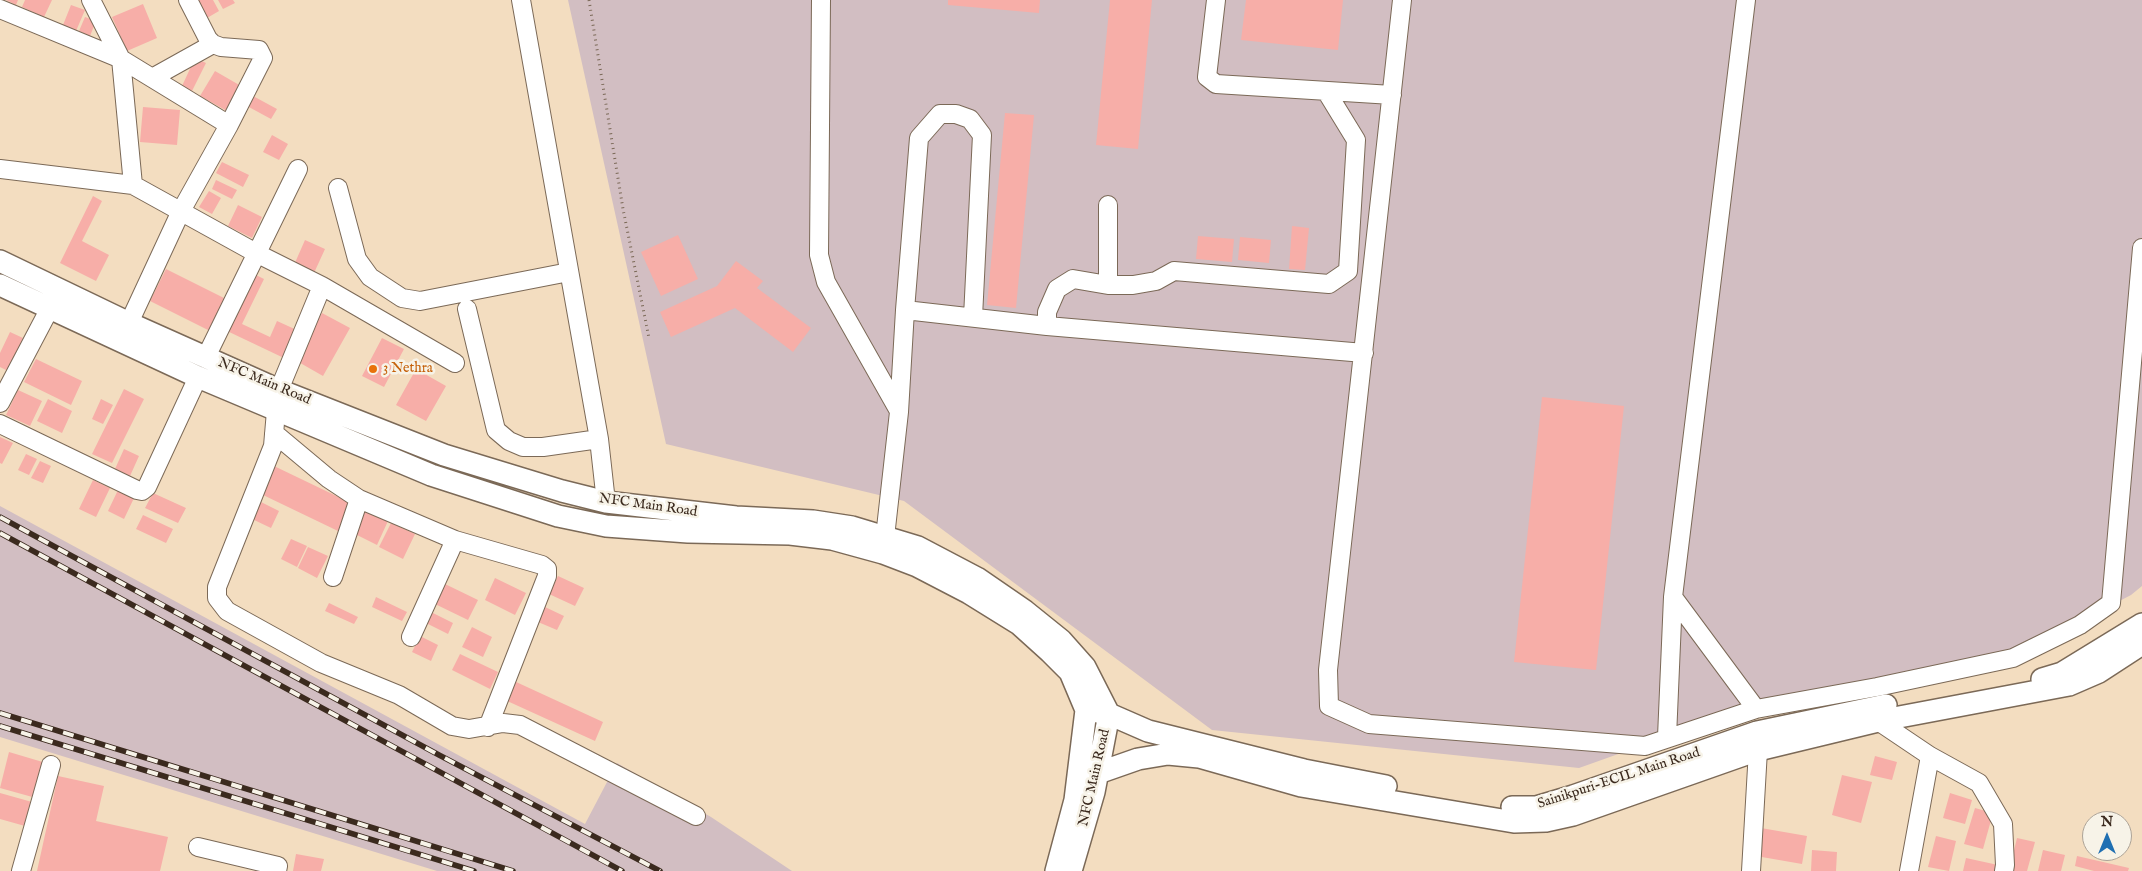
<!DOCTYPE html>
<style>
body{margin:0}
#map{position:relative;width:2142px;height:871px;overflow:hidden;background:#f3ddc0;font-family:"IM FELL English",serif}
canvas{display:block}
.north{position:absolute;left:2082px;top:811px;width:50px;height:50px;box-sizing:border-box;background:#f7f3e8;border:1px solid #aca397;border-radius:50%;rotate:0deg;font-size:14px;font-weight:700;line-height:20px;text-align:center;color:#3b2a1e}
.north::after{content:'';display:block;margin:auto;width:18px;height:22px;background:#1f6fb2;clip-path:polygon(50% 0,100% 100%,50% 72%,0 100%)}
</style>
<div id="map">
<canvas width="2142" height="871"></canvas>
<div class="north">N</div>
</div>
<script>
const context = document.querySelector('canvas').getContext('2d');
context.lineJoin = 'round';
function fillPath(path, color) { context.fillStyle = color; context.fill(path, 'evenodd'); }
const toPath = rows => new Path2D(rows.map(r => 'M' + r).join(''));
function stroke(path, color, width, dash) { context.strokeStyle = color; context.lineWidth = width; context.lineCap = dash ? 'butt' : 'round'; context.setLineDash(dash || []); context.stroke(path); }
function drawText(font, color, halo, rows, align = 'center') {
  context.font = font + ' "IM FELL English",serif'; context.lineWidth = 5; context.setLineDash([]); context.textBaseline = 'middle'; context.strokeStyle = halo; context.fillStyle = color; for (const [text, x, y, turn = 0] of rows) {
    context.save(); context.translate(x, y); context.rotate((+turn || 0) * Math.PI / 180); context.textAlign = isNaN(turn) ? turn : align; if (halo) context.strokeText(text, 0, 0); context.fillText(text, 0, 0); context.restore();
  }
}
const industrial = toPath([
 [568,0,2142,0,2142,586,2131,595,2010,658,1711,721,1579,768,1212,730,904,501,666,444],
 [0,506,585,824,617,763,711,817,792,871,437,871,0,737]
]);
const building = toPath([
 [6,0,18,0,16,5],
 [25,0,52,0,44,17,22,7],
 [197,0,213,0,219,11,207,18],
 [218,0,233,0,235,3,223,9],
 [948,0,1040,0,1039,13,948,5],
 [1110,0,1152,0,1138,149,1096,145],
 [1246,0,1343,0,1338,50,1241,40],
 [143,4,157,38,127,51,112,17],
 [71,5,85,10,76,31,63,25],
 [85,17,96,21,90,36,79,31],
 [195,58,206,63,192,91,182,86],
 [215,71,241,86,227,111,200,96],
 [253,96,277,109,271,119,247,106],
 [143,107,180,110,177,145,140,142],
 [1005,113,1034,115,1016,308,987,305],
 [272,135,288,144,279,160,263,152],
 [222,162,249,175,243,187,216,173],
 [216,180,237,190,232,199,212,189],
 [209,191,221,198,212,214,199,207],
 [93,196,102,201,82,241,109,255,96,281,60,263],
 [238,205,262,217,252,238,228,226],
 [1292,226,1309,228,1305,270,1289,269],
 [678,235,698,279,661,296,641,252],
 [1198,236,1234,239,1232,262,1196,259],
 [1240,237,1271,240,1269,263,1238,260],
 [305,240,325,249,314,273,294,265],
 [736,261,763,281,757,288,811,328,793,352,735,308,671,337,660,312,717,286],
 [166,269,226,299,210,331,150,301],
 [252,273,264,279,242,324,270,337,277,321,299,331,286,359,225,330],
 [322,313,350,328,323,376,295,360],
 [10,332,23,338,8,371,0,367,0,353],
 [382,338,404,349,384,387,362,376],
 [36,359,82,381,71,405,24,382],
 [416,369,446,386,426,421,396,405],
 [124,389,144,399,112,463,92,454],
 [18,390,42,401,30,426,6,415],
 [1542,397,1624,406,1596,670,1514,662],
 [48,399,72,411,62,433,37,421],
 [101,399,113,405,103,424,92,419],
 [0,437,13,443,2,464,0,463],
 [124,449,139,456,130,476,115,469],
 [26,454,37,459,29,475,18,470],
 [40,461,51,466,43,483,31,478],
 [274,466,351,503,338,531,261,494],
 [93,480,110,488,96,517,79,509],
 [118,490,134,498,124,519,108,511],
 [153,493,186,508,178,523,145,508],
 [261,502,279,511,271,528,252,519],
 [364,510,388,521,377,545,353,533],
 [143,515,173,529,166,543,136,529],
 [391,523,415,534,403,559,379,547],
 [291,539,307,546,297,567,281,559],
 [308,547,328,556,317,578,298,568],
 [558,576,584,588,575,606,549,594],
 [495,578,526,593,515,615,485,600],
 [445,584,478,600,468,620,435,604],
 [376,597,407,612,402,621,372,607],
 [329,603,358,617,354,624,325,611],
 [545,607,564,616,557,630,538,622],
 [431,612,453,623,448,634,426,623],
 [472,627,492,637,483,657,462,647],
 [420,636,438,645,431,661,412,652],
 [460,654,498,672,490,689,452,670],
 [514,681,603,722,595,741,505,700],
 [9,752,46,763,36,798,0,788],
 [1875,756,1897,762,1892,780,1870,775],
 [1842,775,1872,782,1861,823,1832,815],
 [58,776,104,786,96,821,168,837,160,871,37,871],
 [0,793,32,802,25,826,0,819],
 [1950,793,1972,800,1965,824,1943,818],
 [1975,808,1993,813,1983,849,1964,844],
 [1761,828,1807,836,1802,864,1756,856],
 [1936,836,1956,841,1949,871,1928,867],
 [2017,838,2035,842,2027,871,2009,871],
 [1812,850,1837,852,1836,871,1811,871],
 [2043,850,2065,855,2061,871,2038,871],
 [296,854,324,859,321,871,293,871],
 [2077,856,2129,868,2128,871,2094,871,2075,866],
 [1966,858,1998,865,1997,871,1963,871]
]);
const path = toPath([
 [589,0,623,209,649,338]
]);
const minor = toPath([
 [91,0,121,59,133,185],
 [521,0,599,439,606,502],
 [821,0,819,255,826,282,899,411],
 [1216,0,1207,77,1216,84,1392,95],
 [1402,0,1328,670,1329,706,1369,724,1645,746,1756,709,1877,687,2013,658,2080,625,2111,603,2142,248],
 [0,9,121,59,229,125],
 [152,78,213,44],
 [0,169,133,185,256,253,322,286,455,363],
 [338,188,357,259,370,277,402,298,420,301,569,272],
 [1108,285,1108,205],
 [467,309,496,430,509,441,523,447,543,447,599,439],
 [905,310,919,138,940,114,956,114,970,119,982,135,973,317],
 [129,323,181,211,229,125,263,58,259,50,221,47,213,44,208,39,188,0],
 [1047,326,1047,312,1057,289,1073,279,1108,285,1133,285,1156,281,1174,271,1329,284,1348,271,1356,140,1326,91],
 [206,357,298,169],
 [279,390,322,286],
 [0,403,50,308],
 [276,411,273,446,217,587,217,598,227,611,321,663,399,695,452,726,469,729,503,723,520,725,696,816],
 [0,424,137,490,142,491,147,487,198,377],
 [274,433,329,479,359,499,455,540,542,565,547,569,547,576,488,727],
 [885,537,899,412,905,310,1047,326,1364,353],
 [333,577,359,499],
 [1673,597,1756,709],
 [411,637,455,540],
 [1878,721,1930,756,1979,783,2003,824,2005,865,2004,871],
 [1667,737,1673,597,1746,0],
 [198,847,278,866,277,871],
 [21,871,51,765],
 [1751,871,1758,750],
 [1909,871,1930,756]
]);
const major = toPath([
 [0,261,129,323,279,390,444,455,562,491,606,502,736,517,813,521,852,527,918,547,977,578,1025,611,1061,640,1085,667,1109,714,1094,792,1071,871],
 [0,285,198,377,431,475,558,516,606,526,688,532,790,534,832,539,883,553,917,566,969,593,1019,624,1050,652,1070,672,1086,710,1075,800,1056,871],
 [2042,679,2062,673,2142,624],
 [1097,712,1109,714,1148,731,1304,770,1386,786],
 [1087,773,1098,773,1138,759,1168,754,1199,757,1301,786,1514,822,1546,821,1573,815,1758,750,1878,721,2069,685,2099,672,2142,644],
 [1512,807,1536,807,1573,796,1757,732,1886,705]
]);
const rail = toPath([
 [0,517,439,755,660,871],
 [0,533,622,871],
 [0,713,513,871],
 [0,726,474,871]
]);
const markers = [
 [373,369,5,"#e8710a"]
];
const foodNames = [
 ["3 Nethra",383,369]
];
const streetNames = [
 ["NFC Main Road",264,382,23],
 ["NFC Main Road",648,506,8],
 ["NFC Main Road",1095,778,-77],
 ["Sainikpuri-ECIL Main Road",1619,779,-18]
];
fillPath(industrial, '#d2bec2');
fillPath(building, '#f7aea8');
stroke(minor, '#7b6957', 20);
stroke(major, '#7b6957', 24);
stroke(path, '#7b6957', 3, [1, 4]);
stroke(minor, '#fff', 18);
stroke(major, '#fff', 21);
stroke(rail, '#3b2a1e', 5.5);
stroke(rail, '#f7f3e8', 4, [11]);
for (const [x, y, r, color] of markers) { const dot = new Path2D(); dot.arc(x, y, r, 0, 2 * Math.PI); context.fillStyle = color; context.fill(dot); stroke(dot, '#f7f3e8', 2); }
drawText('14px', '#c56008', '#f7f3e8', foodNames, 'left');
drawText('14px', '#3b2a1e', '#f7f3e8', streetNames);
</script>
